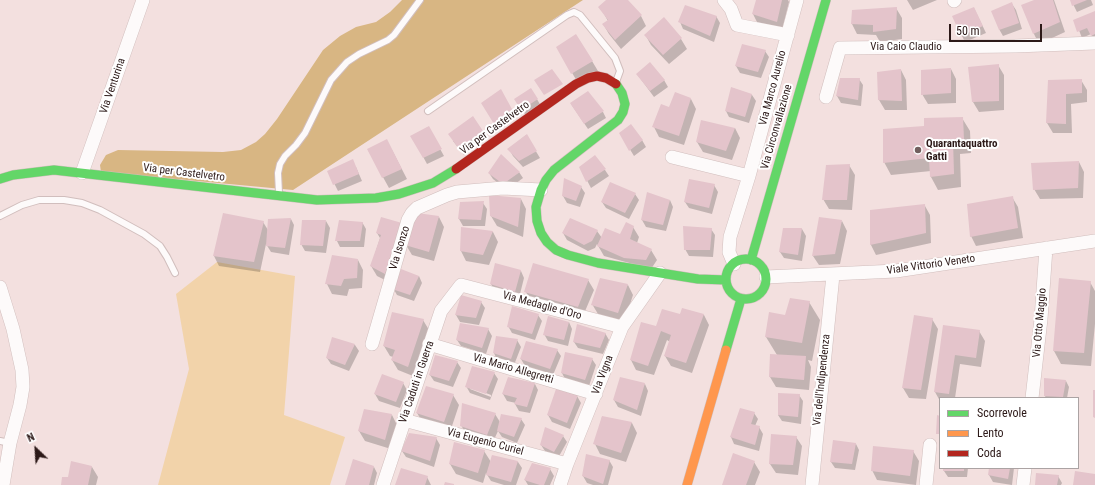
<!DOCTYPE html>
<style>
body{margin:0}
#map{position:relative;width:1095px;height:485px;overflow:hidden;background:#f3e0df;font-family:"Roboto Condensed",sans-serif}
canvas{display:block}
.legend{position:absolute;left:939px;top:397px;width:140px;height:72px;box-sizing:border-box;background:#fff;border:1px solid #aba3a3;margin:0;padding:5px 7px;list-style:none;font-size:12px;color:#2c1918}
.legend li{display:flex;align-items:center;gap:8px;height:20px}
.legend b{width:20px;border:1px solid #aba3a3}
.north{position:absolute;left:16px;top:429px;width:40px;height:40px;-webkit-text-stroke:3px #fff;paint-order:stroke;rotate:335deg;font-size:11px;font-weight:700;line-height:16px;text-align:center;color:#2c1918}
.north::after{content:'';display:block;margin:auto;width:14px;height:18px;background:#2c1918;clip-path:polygon(50% 0,100% 100%,50% 72%,0 100%)}
.scale{position:absolute;left:949px;top:24px;width:93px;height:18px;box-sizing:border-box;border:2px solid #2c1918;border-top:0;padding-left:5px;font-size:12px;line-height:14px;white-space:nowrap;color:#2c1918;-webkit-text-stroke:3px #fff;paint-order:stroke}
</style>
<div id="map">
<canvas width="1095" height="485"></canvas>
<ul class="legend">
<li><b style="height:5px;background:#63d668"></b>Scorrevole</li>
<li><b style="height:5px;background:#ff974d"></b>Lento</li>
<li><b style="height:5px;background:#b3261e"></b>Coda</li>
</ul>
<div class="north">N</div>
<div class="scale">50 m</div>
</div>
<script>
const context = document.querySelector('canvas').getContext('2d');
context.lineJoin = 'round';
function fillPath(path, color) { context.fillStyle = color; context.fill(path, 'evenodd'); }
const toPath = rows => new Path2D(rows.map(r => 'M' + r).join(''));
function stroke(path, color, width, dash) { context.strokeStyle = color; context.lineWidth = width; context.lineCap = dash ? 'butt' : 'round'; context.setLineDash(dash || []); context.stroke(path); }
function drawText(font, color, halo, rows, align = 'center') {
  context.font = font + ' "Roboto Condensed",sans-serif'; context.lineWidth = 4; context.setLineDash([]); context.textBaseline = 'middle'; context.strokeStyle = halo; context.fillStyle = color; for (const [text, x, y, turn = 0] of rows) {
    context.save(); context.translate(x, y); context.rotate((+turn || 0) * Math.PI / 180); context.textAlign = isNaN(turn) ? turn : align; if (halo) context.strokeText(text, 0, 0); context.fillText(text, 0, 0); context.restore();
  }
}
const green = toPath([
 [217,262,295,276,284,415,345,437,330,485,158,485,189,369,176,294]
]);
const forest = toPath([
 [402,0,583,0,293,190,101,172,100,165,106,155,118,150,223,152,241,150,256,142,265,134,277,119,323,50,340,36,356,27,376,22,390,12]
]);
const shadow = toPath([
 [608,0,627,0,641,16,646,26,621,49,609,34,603,24,608,21,600,7],
 [757,0,788,0,789,2,782,31,758,24,753,14],
 [907,0,937,0,913,10],
 [1037,0,1054,0,1065,32,1039,44,1034,34,1023,6],
 [1071,0,1091,0,1093,5,1077,12],
 [1012,4,1016,10,1022,29,1003,36,999,29],
 [896,8,902,18,902,39,880,42,876,35,857,34,852,24,853,11],
 [974,8,986,33,965,42,962,36],
 [1095,12,1095,41,1091,34,1082,38,1075,20],
 [716,16,720,23,714,42,683,29,680,22],
 [664,19,681,39,687,49,669,64,651,45,646,36],
 [557,47,592,61,598,71,578,83],
 [765,51,769,57,761,78,740,73,736,66],
 [998,65,1004,75,1004,110,979,112,973,102],
 [951,69,956,79,956,103,928,104,922,94],
 [901,70,906,80,907,110,885,110,879,100],
 [637,74,664,80,668,87,654,97],
 [841,79,859,79,863,85,861,106,841,103,837,96],
 [1081,80,1087,90,1087,102,1071,104,1072,133,1053,133,1047,123,1049,81],
 [732,88,752,95,756,101,749,123,729,117,726,111],
 [531,89,541,106,526,116,516,99],
 [500,91,516,118,499,130,483,103],
 [691,99,696,109,684,145,659,137,654,127,670,108],
 [571,104,603,112,606,118,588,129],
 [962,118,970,131,971,153,960,154,961,187,938,190,931,177,931,171,891,175,884,162,925,127],
 [428,127,444,156,427,164,412,136],
 [735,128,740,138,732,160,703,152,697,142],
 [482,131,486,138,464,155,453,141],
 [620,133,642,140,646,147,634,156],
 [526,135,540,158,523,167,513,156,509,149],
 [368,150,392,150,407,179,389,188],
 [1079,162,1084,172,1083,198,1040,199,1034,189],
 [849,165,855,175,852,210,829,209,823,199],
 [356,167,362,181,338,191,328,171],
 [580,167,605,170,609,176,591,188],
 [519,172,523,178,507,190,493,179,489,173],
 [714,185,718,192,712,214,689,208,685,202],
 [581,187,585,193,580,207,567,203,563,196],
 [635,194,639,200,629,219,606,208,602,202],
 [1012,197,1018,207,1023,238,976,246,971,236],
 [521,199,526,209,523,237,497,226,491,216],
 [670,200,673,207,666,231,646,227,642,220],
 [461,203,483,203,487,209,485,226,463,226,459,219],
 [925,206,930,215,931,243,876,255,871,245,871,211],
 [439,217,444,227,434,261,412,255,406,245],
 [291,219,294,225,289,255,271,252,266,244,260,272,219,266,214,256,263,222,268,230],
 [326,221,330,228,326,253,305,251,301,244],
 [842,221,847,231,840,264,819,265,813,256],
 [362,222,366,229,364,247,340,247,337,241],
 [401,224,391,283,377,276,371,266,380,238,377,233],
 [633,227,639,237,637,243,651,250,657,260,651,269,604,256,597,244,595,248,588,251,567,240,563,233,597,231,602,238,621,236],
 [462,228,493,232,498,242,489,265,466,261,461,251],
 [711,229,715,235,713,257,689,256,685,249],
 [784,229,802,229,806,236,802,261,784,258,780,252],
 [358,260,363,270,362,288,349,289,347,296,332,294,327,284],
 [521,271,524,278,519,298,495,291,491,284],
 [419,276,422,283,414,301,397,295,393,288],
 [588,280,594,290,583,316,531,302,526,292],
 [1090,282,1095,291,1095,324,1091,366,1061,364,1054,351],
 [628,285,633,295,624,323,598,314,592,304],
 [481,302,485,308,479,325,460,322,456,315],
 [809,302,820,320,812,361,808,360,811,367,809,390,776,387,770,377,777,355,766,337,785,317],
 [683,309,704,315,709,325,692,373,671,366,665,356,670,342,667,340,654,375,636,370,631,360,657,327,680,315],
 [538,315,542,321,535,340,512,333,508,326],
 [932,319,938,329,926,399,909,398,903,388],
 [423,320,429,330,413,376,398,370,392,360,393,357,390,356,384,346],
 [569,322,572,329,568,346,548,341,544,334],
 [944,326,979,331,985,341,981,367,960,364,955,398,940,398,940,401,935,392],
 [488,329,492,336,486,354,461,346,457,340],
 [605,333,609,340,603,354,578,348,574,342],
 [497,337,517,340,521,347,514,365,497,360,494,353],
 [333,338,355,345,359,351,349,371,331,364,327,358],
 [557,350,561,356,553,375,525,366,521,359],
 [592,359,596,365,589,386,565,379,562,373],
 [457,362,461,368,453,387,434,381,430,375],
 [494,373,498,379,490,400,470,393,466,386],
 [470,387,491,395,491,397,470,389],
 [1066,381,1069,387,1067,398,1046,398,1045,396],
 [403,383,407,390,400,408,379,401,375,394],
 [535,384,538,390,530,413,519,411,515,404,516,403,507,401,503,394],
 [645,384,648,391,641,416,618,407,614,400],
 [453,395,459,405,450,432,423,423,417,413],
 [799,395,803,401,801,424,782,421,778,415],
 [577,396,581,403,570,429,552,422,548,415],
 [741,409,754,413,758,419,755,426,759,427,763,434,759,451,734,444,731,437],
 [495,414,500,422,521,419,525,425,517,443,502,437,498,431,492,444,467,436,461,425],
 [392,415,397,425,391,449,365,441,359,431],
 [602,417,632,423,637,433,626,462,600,454,595,444],
 [563,436,567,442,558,458,545,451,541,445],
 [796,437,802,446,798,475,776,473,770,464],
 [436,438,440,445,434,467,406,457,402,451],
 [856,444,859,450,855,470,835,468,831,462],
 [484,451,491,462,492,456,518,462,522,468,516,485,504,485,491,481,486,473,483,483,456,474,450,464],
 [913,451,919,461,916,485,877,480,872,470],
 [609,460,613,467,608,485,593,485,587,483,583,476],
 [754,462,760,472,755,485,723,485],
 [92,467,98,477,96,485,62,485,69,478],
 [374,467,377,473,374,485,347,485],
 [944,468,968,468,967,477,948,477,944,471],
 [990,468,1014,468,1012,485,993,482,989,475],
 [550,469,554,476,550,485,528,485,525,480],
 [1058,476,1062,483,1061,485,1037,485],
 [427,477,431,485,396,485]
]);
const building = toPath([
 [606,0,628,0,642,15,615,40,602,24,608,20,598,7],
 [756,0,782,0,777,22,752,14],
 [1034,0,1053,0,1060,22,1033,34,1021,5],
 [1070,0,1087,0,1072,6],
 [1012,2,1019,23,999,30,991,11],
 [685,5,717,16,710,36,678,22],
 [897,7,896,29,873,32,873,25,851,24,852,10],
 [974,7,983,26,961,36,952,16],
 [1095,11,1095,34,1091,36,1087,28,1077,32,1073,20],
 [664,17,682,38,663,55,644,35],
 [576,34,593,61,571,74,556,47],
 [742,44,766,50,758,72,735,66],
 [650,62,665,80,650,91,636,74],
 [999,64,999,101,972,102,968,67],
 [951,68,951,93,921,95,921,70],
 [552,69,563,84,544,95,534,80],
 [901,69,902,101,878,100,877,72],
 [840,78,860,78,858,100,836,96],
 [1082,79,1082,93,1066,94,1066,124,1046,123,1048,80],
 [731,87,752,94,745,117,725,111],
 [531,88,538,99,521,110,514,99],
 [501,89,513,111,494,124,481,103],
 [588,91,604,111,584,124,570,103],
 [675,92,691,98,679,136,652,127,661,104,669,107],
 [473,116,483,131,459,149,448,134],
 [963,117,964,140,953,141,954,174,930,177,929,158,883,163,883,129,924,126,924,118],
 [701,120,735,128,726,151,696,142],
 [631,124,643,140,629,151,619,133],
 [429,126,442,149,423,158,410,136],
 [527,134,537,151,519,161,507,149],
 [387,139,402,169,382,178,367,149],
 [501,154,520,172,503,184,488,173],
 [595,155,606,169,586,182,579,167],
 [353,159,359,174,333,185,327,171],
 [1079,161,1078,188,1033,190,1031,163],
 [850,164,847,200,822,200,826,165],
 [564,178,582,186,576,201,562,196],
 [689,179,715,184,709,208,684,202],
 [610,182,636,193,625,213,601,202],
 [647,192,670,200,663,225,641,220],
 [489,195,521,198,518,227,490,216],
 [1013,196,1018,228,970,237,967,204],
 [484,201,481,220,458,219,460,202],
 [925,204,926,233,870,245,870,210],
 [223,213,264,221,254,262,213,256],
 [417,213,439,216,429,252,405,245],
 [381,217,402,223,385,274,370,266,381,235,376,233],
 [819,217,842,220,835,254,812,256],
 [291,218,285,248,266,246,268,219],
 [570,218,598,230,592,241,584,245,562,233],
 [302,220,326,220,323,246,300,245],
 [339,220,363,222,360,241,335,241],
 [626,222,634,226,630,239,652,249,646,260,624,258,597,246,605,228,620,234],
 [683,226,712,228,710,250,684,250],
 [461,227,493,231,483,255,460,251],
 [783,228,802,228,798,255,779,252],
 [332,255,358,259,357,278,344,279,341,286,325,284],
 [495,263,521,270,515,292,490,284],
 [533,263,589,279,578,307,524,292],
 [401,269,419,276,410,295,392,289],
 [600,278,628,284,618,313,591,305],
 [1059,278,1091,281,1084,353,1053,351],
 [461,295,482,301,476,318,455,315],
 [790,298,810,301,802,343,765,337,769,312,785,315],
 [512,306,539,314,532,334,507,327],
 [682,308,704,314,686,363,664,356,671,335,661,331,648,366,630,360,641,322,656,326,662,309,680,314],
 [392,312,424,319,408,367,391,360,395,350,383,346],
 [914,315,933,318,921,390,902,388],
 [548,316,569,322,564,340,543,335],
 [460,323,489,328,482,348,456,340],
 [577,324,606,333,600,348,573,342],
 [943,325,980,330,976,358,955,355,949,394,934,392],
 [496,336,518,339,511,359,493,353],
 [332,337,355,344,345,365,326,358],
 [526,341,558,349,550,369,520,359],
 [565,352,593,358,585,380,561,373],
 [770,354,806,356,804,380,769,377],
 [435,355,458,361,449,381,429,375],
 [472,366,495,372,486,394,465,387],
 [382,374,404,382,396,402,374,394],
 [508,377,535,383,527,407,514,404,517,398,502,394],
 [620,377,645,383,637,410,613,400],
 [1044,378,1066,380,1063,397,1044,396],
 [426,386,454,394,444,422,416,413],
 [556,389,578,395,567,423,547,415],
 [1093,390,1095,390,1095,418,1093,417],
 [778,393,800,394,798,417,778,415],
 [462,403,496,413,487,435,460,426],
 [740,408,755,412,751,424,760,426,755,445,730,437],
 [364,409,392,414,385,440,358,431],
 [501,414,522,418,514,437,497,431],
 [937,415,940,416,940,434,936,434],
 [602,416,632,422,621,453,593,444],
 [545,427,564,435,554,452,540,445],
 [409,433,437,437,430,461,401,451],
 [771,434,797,436,793,465,769,464],
 [833,440,856,443,852,464,830,462],
 [454,442,485,450,478,473,449,464],
 [873,446,914,450,910,476,871,471],
 [733,453,755,461,746,485,722,485],
 [586,454,610,460,603,484,582,476],
 [492,455,518,461,511,482,486,475],
 [353,459,374,466,369,485,345,485],
 [71,461,92,466,88,485,61,485,62,477,68,477],
 [532,463,551,468,544,485,540,485,524,480],
 [401,468,428,476,425,485,395,485],
 [943,468,964,468,964,471,943,471],
 [989,468,1010,468,1008,479,988,475],
 [1075,471,1095,474,1095,485,1073,485],
 [1036,473,1059,475,1057,485,1035,485],
 [445,482,454,484,454,485,444,485]
]);
const lane = toPath([
 [428,111,567,15,574,12,580,15,615,58,620,71,616,82],
 [279,193,278,173,280,164,285,156,296,145,305,133,331,80,347,62,359,54,388,40,394,35,420,0],
 [0,216,22,205,39,200,64,200,82,203,100,210,144,234,160,246,167,257,175,273],
 [0,441,10,443]
]);
const street = toPath([
 [724,0,731,9,737,25,788,35],
 [954,1,955,0],
 [826,97,840,48,1015,46,1095,43],
 [672,157,749,176],
 [82,173,143,0],
 [734,264,729,252,730,237,749,176,797,0],
 [766,277,896,271,1095,241],
 [0,287,13,329,22,370,23,387,20,405,10,443,3,485],
 [372,344,408,220,412,213,417,208,447,195,457,192,503,188,541,190],
 [429,344,596,394],
 [1032,398,1041,319,1046,248],
 [404,420,567,464],
 [383,485,441,311,461,285,622,327],
 [560,485,567,464,622,327,660,273],
 [812,485,833,275],
 [926,485,930,445],
 [1023,485,1025,468]
]);
const fast = toPath([
 [616,84,622,93,625,104,623,112,618,120,554,170,546,180,541,190,536,207,537,221,541,233,547,242,556,250,568,255,598,263,698,279,726,280],
 [0,179,13,175,54,170,317,200,376,198,399,194,433,183,456,169],
 '726 279a20 20 0 1 1 40 0a20 20 0 1 1-40 0Z',
 [751,260,826,0],
 [726,350,741,299]
]);
const slow = toPath([
 [687,485,726,350]
]);
const jam = toPath([
 [456,169,576,84,588,78,597,76,606,78,616,84]
]);
const markers = [
 [918,150,4,"#725f5e"]
];
const streetNames = [
 ["Via Caio Claudio",906,47],
 ["Via Venturina",113,86,-71],
 ["Via Marco Aurelio",773,88,-75],
 ["Via Circonvallazione",777,127,-74],
 ["Via per Castelvetro",495,128,-36],
 ["Via per Castelvetro",184,173,7],
 ["Via Isonzo",400,248,-73],
 ["Viale Vittorio Veneto",931,265,-8],
 ["Via Medaglie d'Oro",542,306,15],
 ["Via Otto Maggio",1040,323,-85],
 ["Via Mario Allegretti",513,369,16],
 ["Via Vigna",603,375,-69],
 ["Via dell'Indipendenza",822,380,-84],
 ["Via Caduti in Guerra",417,382,-71],
 ["Via Eugenio Curiel",485,442,15]
];
const poiNames = [
 ["Quarantaquattro",926,144],
 ["Gatti",926,157]
];
fillPath(green, '#f2d3aa');
fillPath(forest, '#d8b683');
fillPath(shadow, '#0003');
fillPath(building, '#e4c4cb');
stroke(lane, '#d1bebd', 8);
stroke(street, '#d1bebd', 14);
stroke(fast, '#d1bebd', 10);
stroke(slow, '#d1bebd', 10);
stroke(jam, '#d1bebd', 10);
stroke(lane, '#fdfafa', 6);
stroke(street, '#fdfafa', 13);
stroke(fast, '#63d668', 9);
stroke(slow, '#ff974d', 9);
stroke(jam, '#b3261e', 9);
for (const [x, y, r, color] of markers) { const dot = new Path2D(); dot.arc(x, y, r, 0, 2 * Math.PI); context.fillStyle = color; context.fill(dot); stroke(dot, '#fff', 1.5); }
drawText('11px', '#2c1918', '#fff', streetNames);
drawText('bold 11px', '#2c1918', '#fff', poiNames, 'left');
</script>
